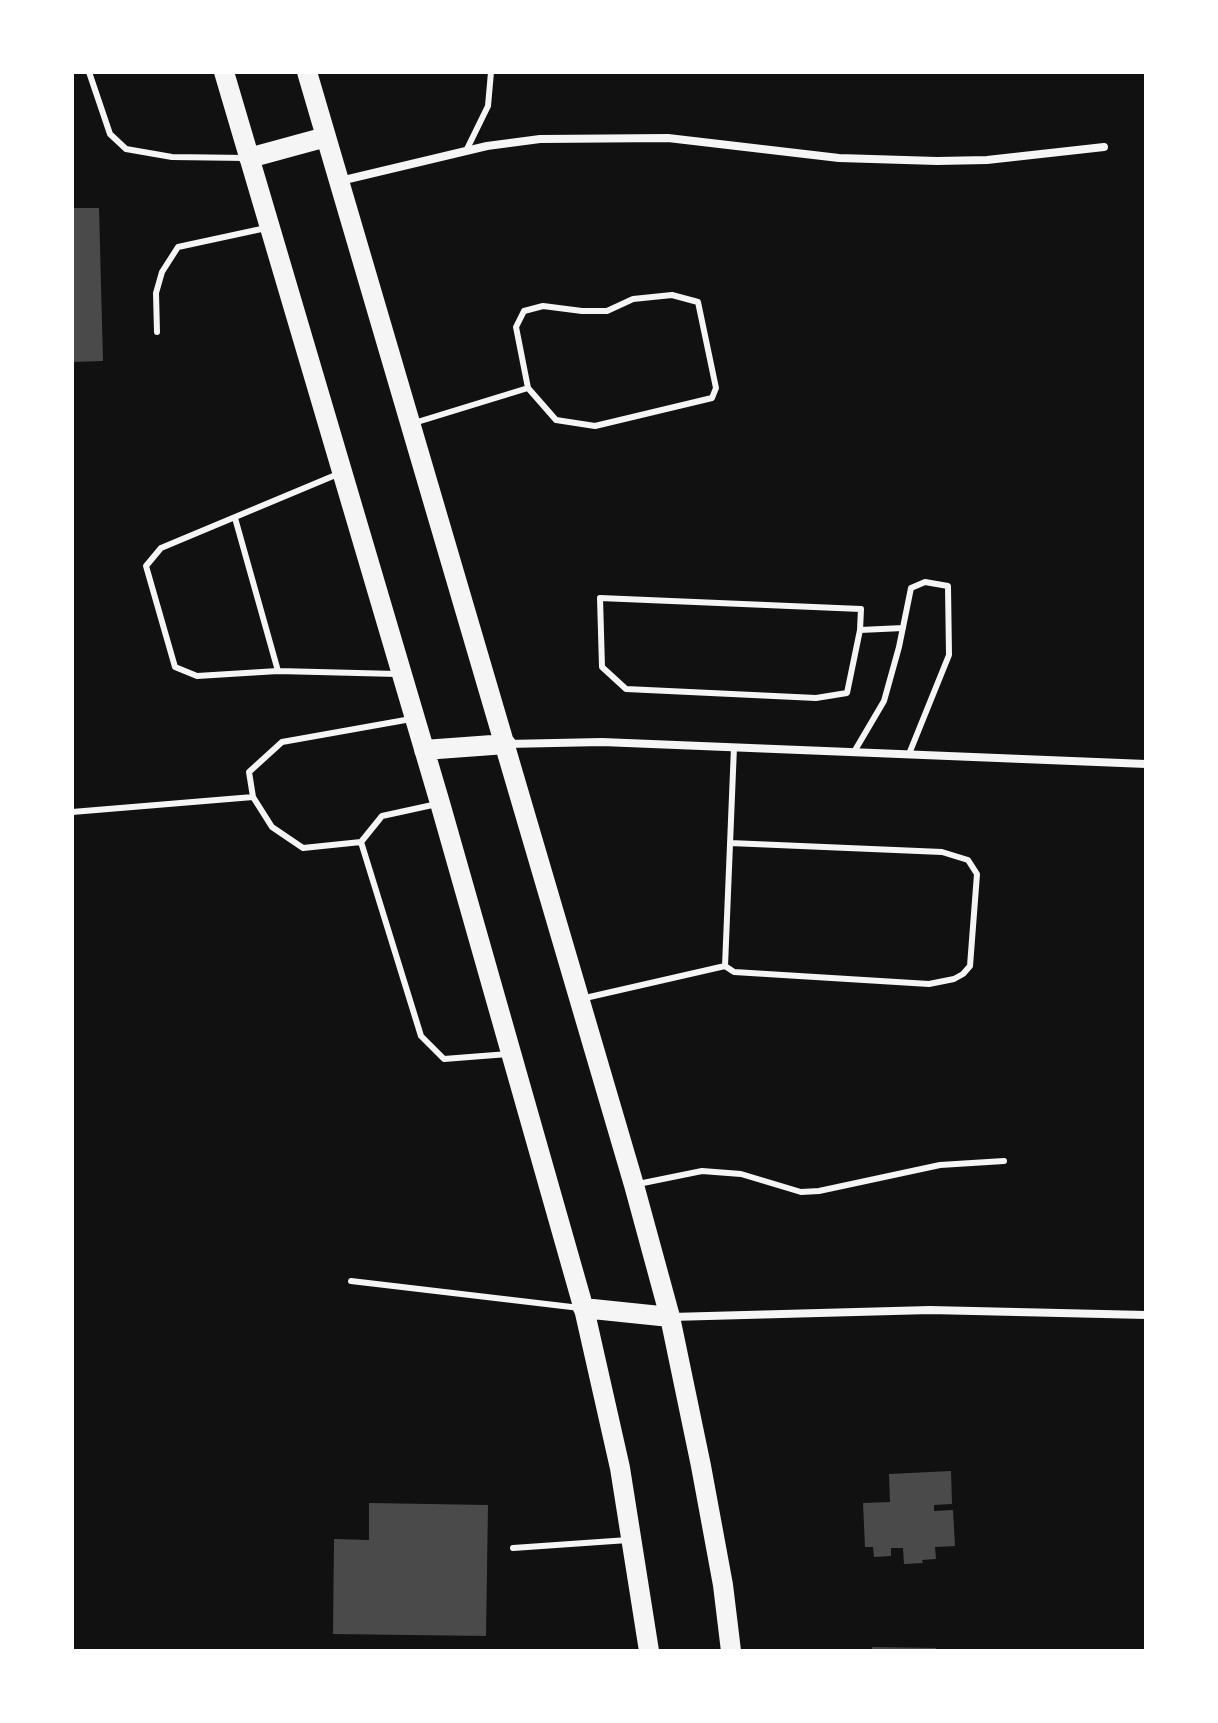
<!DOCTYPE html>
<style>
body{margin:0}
#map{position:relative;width:1218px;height:1723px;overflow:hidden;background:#111;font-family:"Nunito Sans",sans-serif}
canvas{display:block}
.frame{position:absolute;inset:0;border:74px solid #fff;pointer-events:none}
</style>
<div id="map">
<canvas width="1218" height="1723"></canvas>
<div class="frame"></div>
</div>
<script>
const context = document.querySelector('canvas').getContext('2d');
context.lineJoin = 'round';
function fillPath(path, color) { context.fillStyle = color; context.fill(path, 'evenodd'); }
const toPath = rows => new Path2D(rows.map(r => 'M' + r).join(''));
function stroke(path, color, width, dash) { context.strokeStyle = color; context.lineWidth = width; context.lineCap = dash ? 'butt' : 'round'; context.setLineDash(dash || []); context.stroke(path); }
const building = toPath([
 [72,208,99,208,103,361,72,362],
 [951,1471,952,1504,934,1505,934,1511,953,1510,955,1546,935,1547,936,1559,922,1560,923,1563,904,1564,903,1548,891,1548,891,1556,874,1557,873,1547,865,1547,863,1503,890,1502,889,1474],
 [369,1503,488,1505,486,1636,333,1634,334,1539,369,1540],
 [872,1647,936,1648,936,1651,872,1651]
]);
const service = toPath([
 [89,72,110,134,126,149,172,157,246,158],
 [466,151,488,106,491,72],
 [157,332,156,293,162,272,178,247,266,228],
 [414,423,528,388,556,420,595,426,712,398,716,388,698,302,672,295,633,299,607,311,582,311,543,306,524,311,516,327,528,388],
 [338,474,161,548,146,566,175,667,197,676,278,671,397,674],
 [235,518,278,671],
 [860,630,861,609,600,598,602,667,626,689,816,698,847,693,860,630,903,628],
 [854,752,884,701,899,647,911,588,925,582,948,586,949,655,909,754],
 [437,804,382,816,361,842,421,1036,444,1059,508,1054],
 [72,812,253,797],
 [361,842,303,848,272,827,253,797,249,772,282,742,411,719],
 [725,966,734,747],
 [585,998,725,966,734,972,929,984,954,979,963,974,970,966,977,874,968,860,942,852,730,843],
 [638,1184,702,1171,741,1174,801,1192,819,1191,940,1165,1004,1161],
 [351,1281,580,1308],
 [513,1548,628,1540]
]);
const minor = toPath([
 [340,181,487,146,540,139,668,138,839,158,937,161,987,160,1104,147],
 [507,744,602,742,1146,764],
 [671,1317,930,1310,1146,1315]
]);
const primary = toPath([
 [224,72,440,803,585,1313,620,1468,649,1651],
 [307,72,634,1185,670,1317,701,1466,723,1585,731,1651],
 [249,158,326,137],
 [424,750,506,744],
 [583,1308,670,1317]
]);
fillPath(building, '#4a4a4a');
stroke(service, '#f5f5f5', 6);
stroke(minor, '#f5f5f5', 8);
stroke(primary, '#f5f5f5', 20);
</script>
